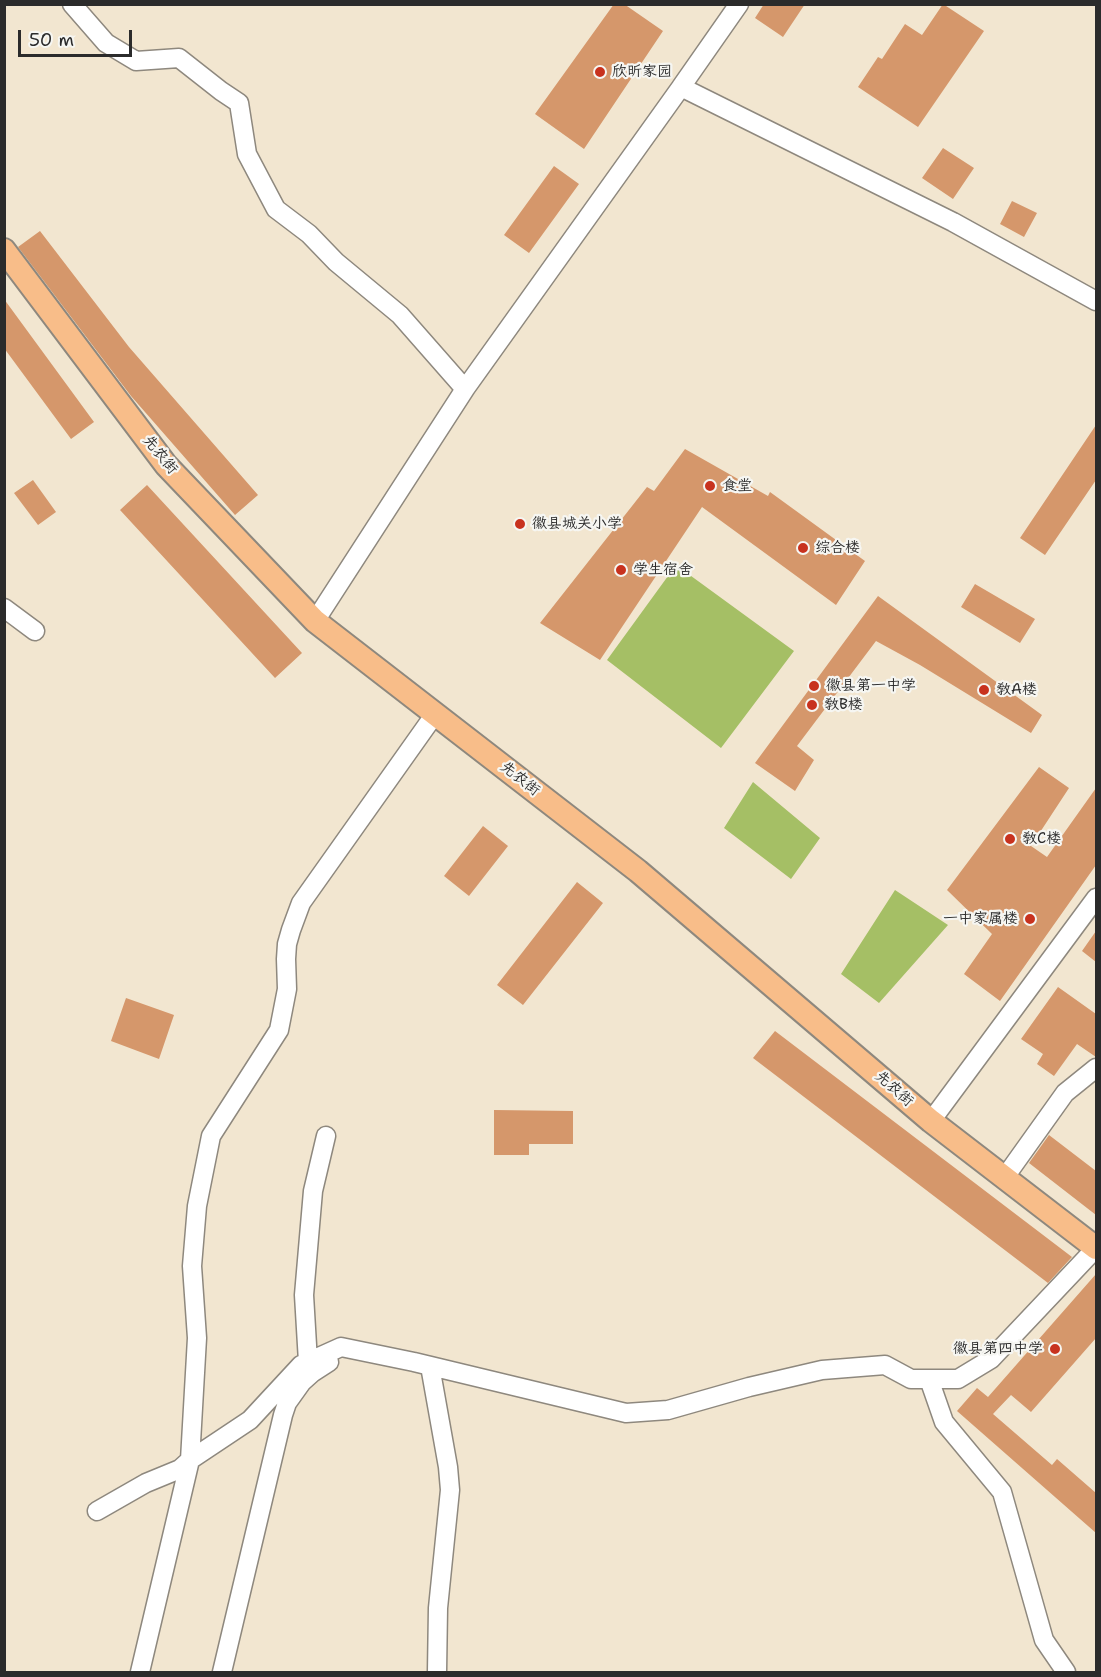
<!DOCTYPE html>
<meta charset="utf-8">
<style>
body{margin:0}
#map{position:relative;width:1101px;height:1677px;overflow:hidden;background:#f2e6d0;font-family:"Shantell Sans",sans-serif}
canvas{display:block}
.frame{position:absolute;inset:0;border:6px solid #2b2b2b;pointer-events:none}
.scale{position:absolute;left:18px;top:30px;width:114px;height:27px;box-sizing:border-box;border:3px solid #2b2b2b;border-top:0;padding-left:8px;font-size:18px;line-height:21px;white-space:nowrap;color:#2b2b2b;-webkit-text-stroke:4px #f6f6f2;paint-order:stroke}
</style>
<div id="map">
<canvas width="1101" height="1677"></canvas>
<div class="frame"></div>
<div class="scale">50 m</div>
</div>
<script>
const context = document.querySelector('canvas').getContext('2d');
context.lineJoin = 'round';
function fillPath(path, color) { context.fillStyle = color; context.fill(path, 'evenodd'); }
const toPath = rows => new Path2D(rows.map(r => 'M' + r).join(''));
function stroke(path, color, width, dash) { context.strokeStyle = color; context.lineWidth = width; context.lineCap = dash ? 'butt' : 'round'; context.setLineDash(dash || []); context.stroke(path); }
function drawText(font, color, halo, rows, align = 'center') {
  context.font = font + ' "Shantell Sans","LXGW WenKai TC",sans-serif'; context.lineWidth = 4.5; context.setLineDash([]); context.textBaseline = 'middle'; context.strokeStyle = halo; context.fillStyle = color; for (const [text, x, y, turn = 0] of rows) {
    context.save(); context.translate(x, y); context.rotate((+turn || 0) * Math.PI / 180); context.textAlign = isNaN(turn) ? turn : align; if (halo) context.strokeText(text, 0, 0); context.fillText(text, 0, 0); context.restore();
  }
}
const green = toPath([
 [676,565,794,651,721,748,607,660],
 [753,782,820,838,791,879,724,828],
 [895,890,948,925,879,1003,841,974]
]);
const building = toPath([
 [614,4,624,4,663,31,584,149,535,114],
 [764,4,805,4,783,37,755,18],
 [943,4,984,31,918,127,858,87,878,57,882,59,905,24,922,35],
 [943,148,974,168,953,199,922,178],
 [554,166,579,184,529,253,504,235],
 [1012,201,1037,213,1024,237,1000,224],
 [40,231,129,347,258,495,235,515,131,396,18,247],
 [4,299,94,422,71,439,4,348],
 [1096,425,1096,480,1045,555,1020,538],
 [685,449,768,496,770,492,865,561,836,605,702,507,600,660,540,623,647,487,654,491],
 [33,480,56,512,38,525,14,493],
 [147,485,302,653,275,678,120,510],
 [975,584,1035,619,1020,643,961,607],
 [878,596,1042,715,1031,733,920,665,876,641,797,746,814,760,795,791,755,763],
 [1039,767,1069,788,1031,846,1047,857,1096,788,1096,865,1000,1001,964,974,992,934,947,890],
 [483,826,508,846,469,896,444,876],
 [577,882,603,903,523,1005,497,985],
 [1096,931,1096,962,1082,951],
 [1058,987,1096,1014,1096,1057,1077,1044,1054,1076,1037,1064,1043,1054,1021,1039],
 [126,998,174,1015,159,1059,111,1041],
 [775,1031,1072,1257,1048,1283,753,1058],
 [494,1110,573,1111,573,1144,529,1144,529,1155,494,1155],
 [1049,1135,1096,1171,1096,1215,1029,1163],
 [1096,1274,1096,1338,1031,1412,1011,1395,993,1414,1052,1465,1057,1459,1096,1493,1096,1533,957,1411,977,1388,988,1397]
]);
const minor = toPath([
 [72,4,106,43,136,61,179,58,221,91,239,103,247,154,276,209,309,234,336,262,400,315,465,389],
 [739,4,681,87,953,222,1096,301],
 [4,608,35,631],
 [315,621,465,389,681,87],
 [931,1121,1096,898],
 [1005,1177,1065,1093,1096,1068],
 [308,1362,304,1295,313,1191,326,1136],
 [430,1366,448,1467,450,1490,438,1608,437,1672],
 [929,1379,944,1422,1002,1492,1044,1640,1066,1672],
 [97,1511,146,1483,180,1469,190,1460,250,1420,301,1365,341,1347,414,1362,626,1413,668,1410,749,1387,822,1370,885,1365,911,1379,958,1379,991,1359,1096,1248],
 [140,1672,190,1460,197,1338,192,1266,197,1206,211,1136,279,1030,287,989,286,959,287,944,291,930,301,903,435,714],
 [222,1672,283,1415,287,1403,302,1382,312,1373,329,1362]
]);
const major = toPath([
 [4,250,166,465,315,621,638,871,931,1121,1096,1248]
]);
const markers = [
 [600,72,6,"#c8321e"],
 [710,486,6,"#c8321e"],
 [520,524,6,"#c8321e"],
 [803,548,6,"#c8321e"],
 [621,570,6,"#c8321e"],
 [814,686,6,"#c8321e"],
 [984,690,6,"#c8321e"],
 [812,705,6,"#c8321e"],
 [1010,839,6,"#c8321e"],
 [1030,919,6,"#c8321e"],
 [1055,1349,6,"#c8321e"]
];
const poiNames = [
 ["欣昕家园",612,72],
 ["食堂",722,486],
 ["徽县城关小学",532,524],
 ["综合楼",815,548],
 ["学生宿舍",633,570],
 ["徽县第一中学",826,686],
 ["教A楼",996,690],
 ["教B楼",824,705],
 ["教C楼",1022,839],
 ["一中家属楼",1018,919,"right"],
 ["徽县第四中学",1043,1349,"right"]
];
const streetNames = [
 ["先农街",160,455,51],
 ["先农街",520,779,38],
 ["先农街",894,1089,41]
];
fillPath(green, '#a5bf65');
fillPath(building, '#d5976b');
stroke(minor, '#8e887e', 21);
stroke(major, '#8e887e', 26);
stroke(minor, '#fff', 18);
stroke(major, '#f8bd89', 22);
for (const [x, y, r, color] of markers) { const dot = new Path2D(); dot.arc(x, y, r, 0, 2 * Math.PI); context.fillStyle = color; context.fill(dot); stroke(dot, '#f6f6f2', 2); }
drawText('15px', '#2b2b2b', '#f6f6f2', poiNames, 'left');
drawText('15px', '#2b2b2b', '#f6f6f2', streetNames);
</script>
